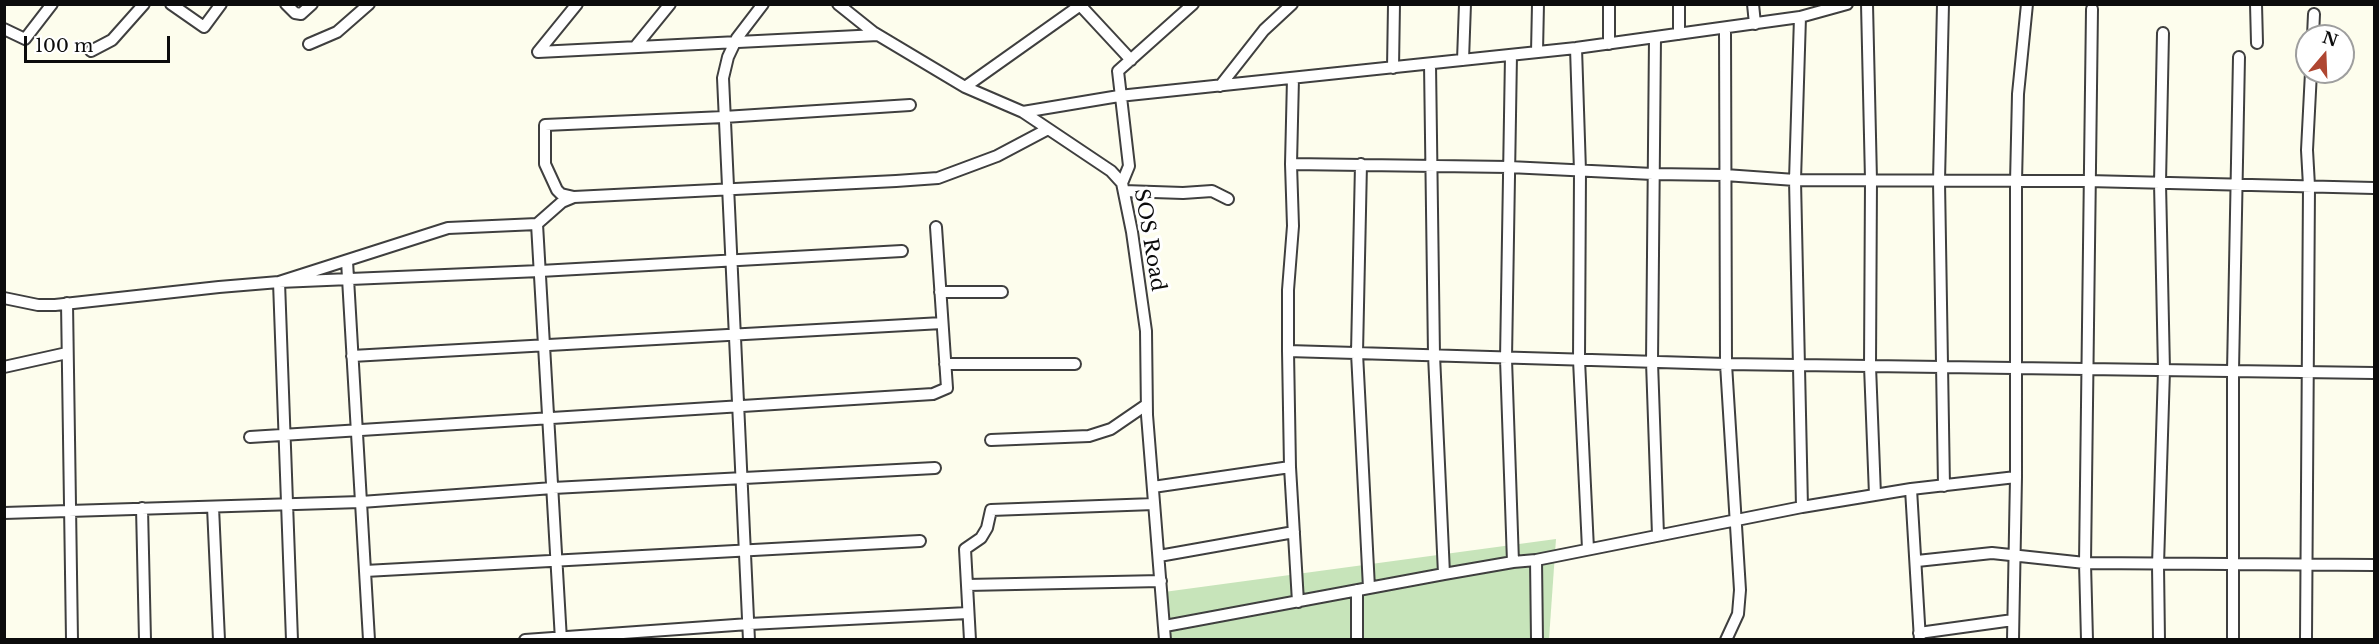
<!DOCTYPE html>
<style>
body{margin:0}
#map{position:relative;width:2379px;height:644px;overflow:hidden;background:#fdfded;font-family:"Libre Baskerville",serif}
canvas{display:block}
.frame{position:absolute;inset:0;border:6px solid #0c0c0c;pointer-events:none}
.north{position:absolute;left:2295px;top:24px;width:60px;height:60px;box-sizing:border-box;background:#fff;border:2px solid #9e9e9e;border-radius:50%;rotate:19deg;font-size:16px;font-weight:700;line-height:24px;text-align:center;color:#0c0c0c}
.north::after{content:'';display:block;margin:auto;width:21px;height:27px;background:#af4631;clip-path:polygon(50% 0,100% 100%,50% 72%,0 100%)}
.scale{position:absolute;left:24px;top:36px;width:146px;height:27px;box-sizing:border-box;border:3px solid #0c0c0c;border-top:0;padding-left:8px;font-size:18px;line-height:21px;white-space:nowrap;color:#0c0c0c;-webkit-text-stroke:4px #fff;paint-order:stroke}
</style>
<div id="map">
<canvas width="2379" height="644"></canvas>
<div class="frame"></div>
<div class="north">N</div>
<div class="scale">100 m</div>
</div>
<script>
const context = document.querySelector('canvas').getContext('2d');
context.lineJoin = 'round';
function fillPath(path, color) { context.fillStyle = color; context.fill(path, 'evenodd'); }
const toPath = rows => new Path2D(rows.map(r => 'M' + r).join(''));
function stroke(path, color, width, dash) { context.strokeStyle = color; context.lineWidth = width; context.lineCap = dash ? 'butt' : 'round'; context.setLineDash(dash || []); context.stroke(path); }
function drawText(font, color, halo, rows, align = 'center') {
  context.font = font + ' "Libre Baskerville",serif'; context.lineWidth = 6; context.setLineDash([]); context.textBaseline = 'middle'; context.strokeStyle = halo; context.fillStyle = color; for (const [text, x, y, turn = 0] of rows) {
    context.save(); context.translate(x, y); context.rotate((+turn || 0) * Math.PI / 180); context.textAlign = isNaN(turn) ? turn : align; if (halo) context.strokeText(text, 0, 0); context.fillText(text, 0, 0); context.restore();
  }
}
const green = toPath([
 [1556,539,1549,639,1165,639,1164,592]
]);
const minor = toPath([
 [171,4,204,27,221,4],
 [286,4,295,13,301,14,312,4],
 [577,4,538,52,878,35],
 [838,4,873,32,965,87,1023,112,1111,171,1122,183,1132,232,1146,331,1147,415,1165,640],
 [1079,4,1131,60],
 [1753,4,1755,24],
 [1867,4,1871,180,1870,366,1875,495],
 [1943,4,1939,181,1944,486],
 [2256,4,2257,43],
 [1800,17,1795,180,1802,507],
 [1725,28,1726,364,1740,590,1738,614,1726,640],
 [4,29,25,39,52,4],
 [1679,34,1679,4],
 [2313,36,2314,14],
 [1655,37,1652,362,1658,535],
 [309,44,337,32,369,4],
 [1609,44,1609,4],
 [635,47,670,4],
 [1576,48,1580,171,1579,360,1588,549],
 [91,51,112,40,144,4],
 [1537,52,1538,4],
 [1511,55,1506,359,1513,562],
 [1463,60,1465,4],
 [1430,64,1434,355,1444,574],
 [1393,68,1394,4],
 [1293,78,1291,164,1509,167,1653,174,1725,175,1795,180,2088,181,2374,188],
 [1220,86,1264,30,1292,4],
 [965,87,1082,4],
 [910,105,724,117,545,125,545,164,557,190,561,194,574,197,896,181,938,178,997,156,1048,129],
 [1023,112,1119,96,1576,48,1800,17,1847,4],
 [1291,164,1293,226,1288,290,1288,351,1290,467,1298,602],
 [1361,164,1357,353,1369,588],
 [1122,183,1129,166,1118,71,1193,4],
 [1124,191,1183,193,1212,191,1228,199],
 [537,224,561,640],
 [347,261,369,640],
 [940,292,1002,292],
 [4,298,38,305,55,305,219,287,279,282,540,271,902,251],
 [67,303,72,640],
 [1288,351,1726,364,2374,373],
 [352,356,942,323],
 [945,364,1075,364],
 [4,367,67,353],
 [250,437,933,394,947,388,936,227],
 [991,440,1089,436,1111,429,1146,405],
 [1153,487,1290,467],
 [1911,489,1920,640],
 [213,507,219,640],
 [142,508,145,640],
 [4,513,361,502,553,488,935,468],
 [1159,556,1294,532],
 [1536,560,1537,640],
 [1917,561,1992,553,2085,563,2374,565],
 [365,571,920,541],
 [967,585,1161,581],
 [1165,626,1444,574,1513,562,1536,560,1802,507,1911,489,2016,477],
 [1919,633,2013,620],
 [292,640,279,282,448,228,537,224,562,202,574,197],
 [525,640,749,624,968,613],
 [749,640,723,78,728,57,737,38,763,4],
 [970,640,965,549,981,538,987,528,991,510,1154,504],
 [1357,640,1357,590],
 [2013,640,2016,477,2016,182,2018,94,2027,4],
 [2087,640,2085,563,2092,9],
 [2159,640,2158,565,2164,370,2160,183,2163,33],
 [2233,640,2233,371,2239,57],
 [2306,640,2309,186,2307,150,2311,72]
]);
const streetNames = [
 ["SOS Road",1149,240,80]
];
fillPath(green, '#c7e4ba');
stroke(minor, '#3f3f3f', 14);
stroke(minor, '#fff', 10);
drawText('20px', '#0c0c0c', '#fff', streetNames);
</script>
